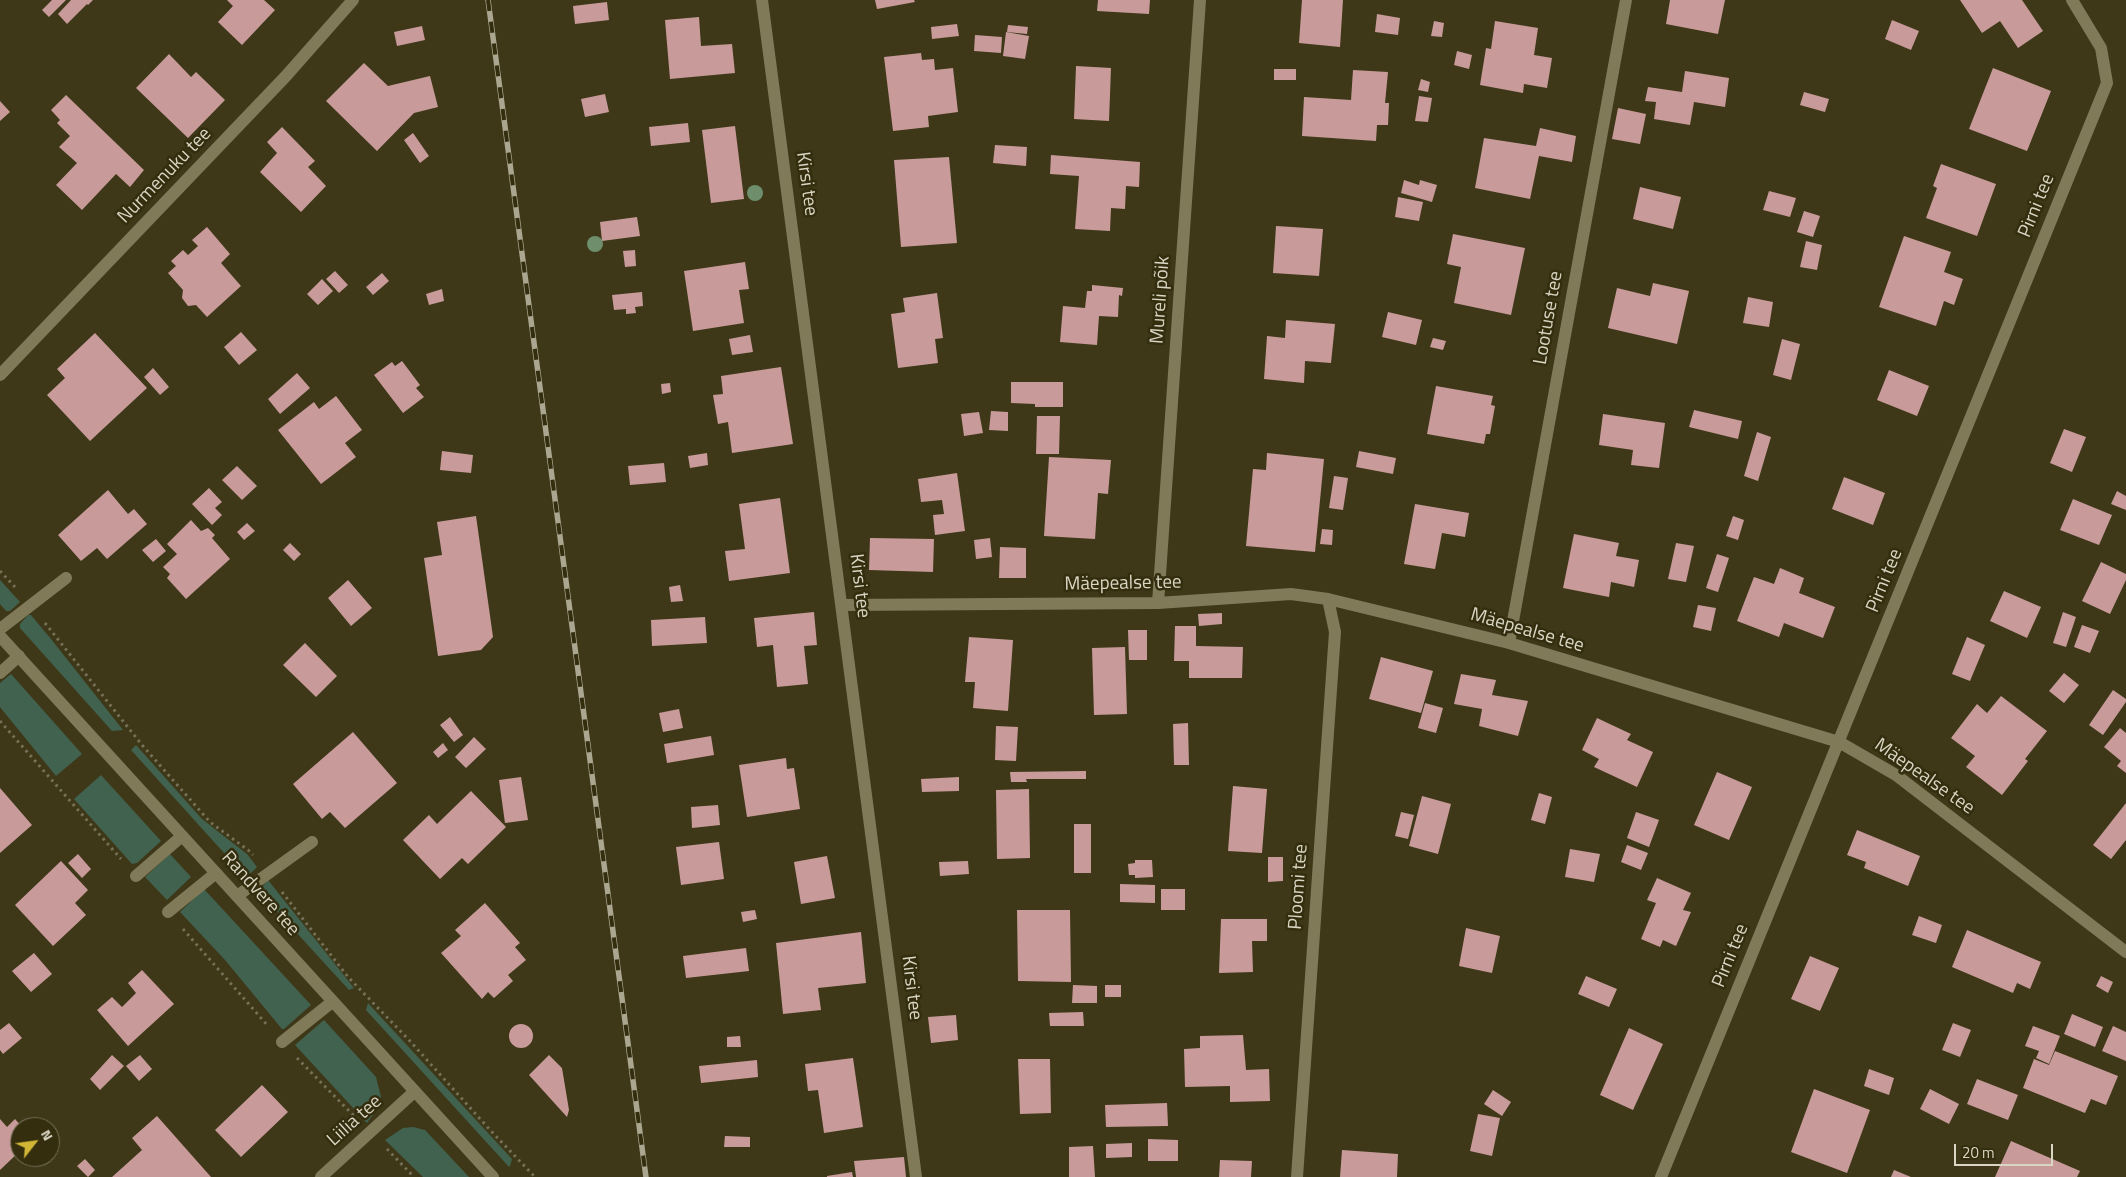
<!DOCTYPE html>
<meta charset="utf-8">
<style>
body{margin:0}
#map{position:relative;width:2126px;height:1177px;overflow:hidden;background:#3e3819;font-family:"Titillium Web",sans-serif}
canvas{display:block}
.north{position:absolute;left:10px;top:1117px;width:50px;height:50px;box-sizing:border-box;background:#342e0f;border:1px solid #767157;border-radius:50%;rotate:60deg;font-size:14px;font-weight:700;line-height:20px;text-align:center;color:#d8d5c3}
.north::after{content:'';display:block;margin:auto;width:18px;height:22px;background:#d2b736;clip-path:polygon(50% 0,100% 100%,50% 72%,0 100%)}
.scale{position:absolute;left:1954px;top:1144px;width:99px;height:22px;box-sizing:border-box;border:2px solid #d8d5c3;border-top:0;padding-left:6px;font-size:15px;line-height:18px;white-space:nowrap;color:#d8d5c3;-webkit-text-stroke:4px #342e0f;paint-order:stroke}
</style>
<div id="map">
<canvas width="2126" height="1177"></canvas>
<div class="north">N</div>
<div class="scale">20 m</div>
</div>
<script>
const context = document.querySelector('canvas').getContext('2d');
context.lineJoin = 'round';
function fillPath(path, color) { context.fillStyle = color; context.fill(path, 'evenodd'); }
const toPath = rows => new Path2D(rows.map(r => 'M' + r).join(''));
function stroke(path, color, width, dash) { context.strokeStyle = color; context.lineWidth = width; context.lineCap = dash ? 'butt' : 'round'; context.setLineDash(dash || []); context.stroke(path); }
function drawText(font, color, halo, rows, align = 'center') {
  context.font = font + ' "Titillium Web",sans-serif'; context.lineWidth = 5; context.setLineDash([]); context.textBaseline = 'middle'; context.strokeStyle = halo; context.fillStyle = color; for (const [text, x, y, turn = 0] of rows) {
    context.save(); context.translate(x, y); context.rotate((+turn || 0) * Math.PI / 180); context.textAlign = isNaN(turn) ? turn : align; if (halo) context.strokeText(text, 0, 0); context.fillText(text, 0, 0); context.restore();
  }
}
const green = toPath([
 [0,580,20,602,10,611,6,611,0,604],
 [28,615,31,615,51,639,123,730,112,731,20,628,20,624],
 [11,674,82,754,56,776,0,707,0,683],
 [136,745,202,819,247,854,257,867,251,873,243,874,131,750],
 [101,775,161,841,137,863,132,864,74,799],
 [170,854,191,877,167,900,145,877],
 [268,880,354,988,349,990,262,895,262,887],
 [204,889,311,1005,284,1029,282,1029,225,960,180,912],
 [368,1003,512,1159,510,1166,509,1167,366,1010],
 [324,1020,376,1077,381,1097,375,1112,367,1123,295,1045],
 [413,1127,425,1130,469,1177,423,1177,385,1140,403,1128]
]);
const building = toPath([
 [52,0,66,0,49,17,42,10],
 [71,0,93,0,88,5,87,4,67,24,58,14],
 [227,0,264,0,275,10,242,45,218,22,233,6],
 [875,0,914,0,915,2,877,9],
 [1098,0,1150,0,1149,14,1097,11],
 [1302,0,1343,0,1340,47,1299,43],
 [1670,0,1725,0,1718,34,1666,24],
 [1960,0,2022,0,2043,31,2018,48,2000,21,1982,33],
 [607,2,609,20,575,24,573,6],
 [1377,14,1400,18,1398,35,1375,32],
 [699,17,701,46,732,44,735,73,670,79,665,20],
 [1892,20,1919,31,1911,50,1885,39],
 [1434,21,1444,23,1442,37,1431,36],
 [1495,21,1538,28,1534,55,1552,58,1547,88,1524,84,1523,93,1480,85,1486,48,1491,49],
 [957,24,959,36,932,39,931,27],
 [1008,25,1028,27,1027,34,1007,32],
 [422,26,425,40,397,46,394,32],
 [1006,32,1029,36,1025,59,1003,56],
 [975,35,1002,37,1001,53,974,51],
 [1457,51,1472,55,1469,69,1454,65],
 [921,53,922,60,934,59,935,70,953,68,958,112,928,116,929,127,893,131,884,57],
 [169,54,191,77,196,72,225,100,188,138,136,88],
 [364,63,388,86,430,76,438,107,414,113,377,151,326,101],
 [1076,66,1111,68,1109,121,1074,119],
 [1993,68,2051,91,2027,151,1969,129],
 [1274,69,1296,69,1296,80,1274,80],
 [1353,70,1388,72,1385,103,1389,103,1388,125,1377,125,1376,141,1302,136,1304,97,1351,100],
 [1685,71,1729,78,1725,107,1694,102,1690,125,1654,119,1656,102,1645,101,1648,87,1682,92],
 [1421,79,1430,82,1428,92,1418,90],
 [1804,92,1829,99,1825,112,1800,105],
 [605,94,609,112,585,117,581,99],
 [66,95,144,170,130,187,116,174,82,210,56,185,77,163,59,147,70,136,57,123,60,120,51,110],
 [1419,96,1432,98,1428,122,1415,121],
 [0,101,10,112,0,121],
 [1618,108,1646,114,1640,144,1612,139],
 [688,123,690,142,651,146,649,127],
 [735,126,744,199,711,203,702,130],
 [282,127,315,161,308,167,326,186,301,212,260,172,277,153,267,142],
 [1540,128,1576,136,1572,162,1539,156,1530,199,1475,188,1484,138,1536,146],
 [413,133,429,156,420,163,404,140],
 [995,145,1027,147,1026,166,993,163],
 [1051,155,1140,162,1139,187,1126,186,1125,209,1111,208,1110,231,1075,229,1079,176,1050,174],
 [949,157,957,243,901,247,894,160],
 [1941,164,1996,184,1977,236,1926,218,1937,188,1933,186],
 [1404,180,1419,185,1420,180,1437,185,1432,202,1401,193],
 [1640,187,1681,197,1673,229,1633,219],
 [1769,191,1796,198,1790,217,1763,210],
 [1398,197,1423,202,1419,221,1395,217],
 [1804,211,1820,216,1813,237,1797,232],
 [637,217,640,236,602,241,600,222],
 [1276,226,1323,229,1319,276,1273,273],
 [207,227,230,254,221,263,241,286,207,317,196,305,188,306,182,298,183,290,168,273,176,266,171,261,183,250,188,255,198,246,192,240],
 [1453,234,1525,248,1511,315,1454,303,1461,267,1447,264],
 [1904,236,1951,252,1944,272,1963,279,1954,305,1944,301,1936,326,1879,307],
 [1806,241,1822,245,1817,270,1800,267],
 [635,250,636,266,625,267,623,251],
 [745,262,749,289,739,290,744,323,693,331,684,271],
 [335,271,348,285,339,293,326,279],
 [382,273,389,281,373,295,366,287],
 [322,279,333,291,318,305,307,294],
 [1653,283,1689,291,1677,344,1608,328,1617,288,1650,296],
 [1092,285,1123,288,1122,296,1119,295,1118,317,1099,316,1097,345,1060,342,1063,306,1085,308,1087,291,1092,291],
 [442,289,444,301,429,305,426,294],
 [642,292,643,306,635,307,636,313,626,314,626,309,614,310,612,295],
 [937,293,943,338,935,339,938,363,898,368,891,314,905,312,903,298],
 [1748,297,1773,302,1769,327,1743,323],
 [1388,312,1422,320,1416,345,1382,337],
 [1286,320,1335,324,1331,363,1305,361,1304,383,1264,379,1267,336,1285,338],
 [241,332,257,350,239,365,224,347],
 [95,333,147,388,90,441,47,395,65,378,57,369],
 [750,335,753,352,732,355,729,339],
 [1433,338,1446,341,1443,350,1430,347],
 [1782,339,1800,344,1791,380,1773,375],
 [402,361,420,385,416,388,424,397,403,413,374,375,392,362,395,366],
 [781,367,793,444,732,453,728,422,718,424,713,395,723,394,721,376],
 [153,368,169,387,160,395,144,377],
 [1889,370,1929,386,1917,416,1877,400],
 [297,373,310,388,280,414,268,399],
 [1011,382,1063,382,1063,407,1035,407,1035,404,1011,403],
 [670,383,671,392,662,394,661,384],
 [1436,386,1493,396,1491,405,1495,406,1490,434,1486,434,1484,444,1427,434],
 [336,396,362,430,345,443,356,457,321,484,278,430,314,402,319,409],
 [1694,410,1742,421,1738,439,1689,427],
 [991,411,1008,412,1008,431,989,430],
 [979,412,983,433,964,436,961,414],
 [1603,414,1665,423,1659,468,1631,465,1633,450,1599,445],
 [1037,416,1060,416,1059,454,1036,454],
 [2064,429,2086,437,2072,472,2050,463],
 [1757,432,1771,437,1758,481,1744,476],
 [442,451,473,455,471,473,440,470],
 [1359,451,1396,458,1393,474,1356,467],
 [707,453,708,465,690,468,688,456],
 [1267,453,1324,459,1315,552,1246,546,1253,469,1266,470],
 [1049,457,1111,460,1108,494,1098,493,1095,539,1044,536],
 [664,463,666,482,630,485,628,466],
 [237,466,257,486,242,500,222,480],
 [957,473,965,531,935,535,933,515,944,514,942,500,921,502,918,479],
 [1334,476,1348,478,1343,510,1329,508],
 [1844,477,1885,493,1873,525,1832,509],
 [209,488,222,502,215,508,222,515,212,525,192,504],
 [108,490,128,514,134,509,147,524,107,559,97,548,81,561,58,535],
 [2117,491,2126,496,2126,510,2111,504],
 [780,498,790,573,729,581,725,551,745,549,739,504],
 [2073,499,2112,515,2099,545,2060,530],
 [1415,504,1469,513,1465,537,1442,533,1435,569,1404,564],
 [476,516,493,637,481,650,438,656,424,558,442,555,437,522],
 [1733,516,1744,520,1738,540,1726,536],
 [191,520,201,531,208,528,215,535,212,538,230,559,186,599,167,578,170,574,163,567,177,554,167,544],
 [247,523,255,531,244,540,237,532],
 [1322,529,1333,530,1332,545,1320,544],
 [1574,534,1619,543,1616,556,1639,560,1634,587,1611,582,1609,597,1563,588],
 [870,538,934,539,933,572,869,570],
 [990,538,992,557,976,559,974,540],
 [156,539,166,551,153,562,142,550],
 [290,543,301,554,294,561,283,550],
 [1676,543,1694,546,1686,582,1668,579],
 [1000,547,1026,548,1026,578,999,578],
 [1717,554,1729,558,1718,592,1706,588],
 [2101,562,2126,574,2126,580,2110,614,2082,601],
 [1780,568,1804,578,1799,593,1835,607,1823,638,1784,623,1779,637,1737,621,1754,577,1774,584],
 [348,580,372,608,351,626,328,598],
 [680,585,683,601,671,602,669,587],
 [2004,591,2041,607,2027,638,1990,621],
 [1698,605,1716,608,1711,631,1693,627],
 [814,612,817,645,804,646,808,684,777,687,773,645,757,647,754,618],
 [2063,612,2076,617,2066,647,2053,643],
 [1222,613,1222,624,1199,626,1198,614],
 [705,617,707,643,652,646,651,620],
 [2082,625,2099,631,2090,653,2074,647],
 [1175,626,1196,626,1196,646,1243,647,1242,678,1189,678,1189,661,1174,661],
 [1128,630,1147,630,1147,660,1129,660],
 [969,637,1013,640,1008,711,973,708,975,682,965,682],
 [1967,637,1985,645,1970,681,1952,674],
 [305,643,337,676,316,697,283,665],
 [1125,647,1127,714,1094,715,1092,648],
 [1381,657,1433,671,1421,713,1369,699],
 [2064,673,2079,685,2064,703,2049,691],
 [1461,674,1496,680,1492,695,1528,701,1518,736,1479,726,1482,709,1454,704],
 [2113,690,2126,699,2126,702,2103,735,2089,725],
 [2001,696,2047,731,2025,759,2028,761,2002,795,1966,767,1975,756,1951,738,1977,704,1987,713],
 [1425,703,1443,708,1436,733,1418,728],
 [679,709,683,728,663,732,659,713],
 [450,717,463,735,454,742,440,725],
 [1597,718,1631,734,1627,740,1653,752,1637,787,1594,767,1599,759,1582,750],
 [1188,723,1189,765,1174,765,1173,724],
 [996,726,1018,727,1016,761,995,760],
 [2120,728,2126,733,2126,773,2117,766,2121,761,2104,747],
 [353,732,397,783,345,828,330,812,322,819,293,784],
 [711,736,714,755,667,763,664,744],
 [474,737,486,749,466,768,455,757],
 [443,743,448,750,438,758,433,752],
 [786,758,787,769,794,768,800,809,747,817,739,765],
 [1086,771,1086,779,1026,779,1027,782,1011,782,1010,772],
 [1717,772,1752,787,1729,840,1694,825],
 [521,777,528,820,505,823,499,780],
 [959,777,959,791,922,792,921,779],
 [1233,786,1267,789,1262,853,1228,851],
 [0,788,32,825,0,853],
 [1029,789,1030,858,997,859,996,790],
 [471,791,506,827,468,864,462,858,440,879,403,840,429,815,437,824],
 [1539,793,1552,797,1545,824,1531,820],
 [1422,796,1451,804,1438,854,1409,846],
 [2126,803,2126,840,2111,859,2093,845],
 [718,805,720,825,692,828,691,807],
 [1401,812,1414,815,1408,839,1395,836],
 [1636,812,1659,820,1649,847,1627,838],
 [1074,824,1091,824,1091,873,1074,873],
 [1857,830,1920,856,1908,886,1864,868,1866,862,1847,855],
 [719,842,724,879,681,885,676,847],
 [1627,845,1648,853,1641,870,1621,862],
 [1570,849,1600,854,1594,882,1565,877],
 [78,854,91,869,82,878,68,863],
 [827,856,835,898,801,904,794,862],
 [1268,857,1283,857,1283,881,1268,882],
 [1135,860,1152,860,1153,877,1135,878,1135,875,1129,875,1128,864,1135,863],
 [61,861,88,890,75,903,86,915,53,946,15,905],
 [968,861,969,874,940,876,939,862],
 [1657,878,1691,893,1683,910,1691,912,1676,946,1663,940,1660,947,1641,939,1656,903,1647,900],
 [1120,884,1155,885,1155,903,1120,902],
 [1161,889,1185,889,1185,910,1161,910],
 [485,903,520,943,515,947,526,960,508,975,513,981,494,998,488,992,482,999,441,953,461,936,455,930],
 [755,910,757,919,743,922,741,912],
 [1017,910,1070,910,1071,982,1018,981],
 [1919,916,1942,925,1936,943,1912,935],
 [1221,919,1267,919,1267,941,1252,941,1253,972,1219,973],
 [1466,928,1500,936,1492,973,1459,966],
 [1967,930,2041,962,2030,989,2017,983,2013,993,1952,967],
 [861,932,866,983,818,988,821,1010,783,1014,776,943],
 [746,948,749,971,686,978,683,956],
 [34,953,52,974,31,992,12,971],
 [1810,956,1839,968,1820,1011,1791,999],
 [142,970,174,1004,128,1046,97,1010,112,997,122,1007,136,993,128,983],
 [1586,976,1617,989,1609,1007,1578,994],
 [2101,976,2113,982,2108,993,2096,986],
 [1073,985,1097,986,1097,1003,1072,1003],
 [1105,985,1121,985,1121,997,1105,997],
 [1083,1012,1084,1026,1050,1026,1049,1013],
 [2072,1014,2103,1027,2095,1047,2064,1034],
 [956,1015,958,1040,931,1043,928,1017],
 [9,1023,22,1038,3,1054,0,1050,0,1030],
 [1953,1023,1971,1030,1960,1057,1942,1050],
 '509 1036a12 12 0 1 1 24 0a12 12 0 1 1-24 0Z',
 [2033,1026,2060,1036,2049,1064,2036,1058,2039,1051,2025,1046],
 [2113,1026,2126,1032,2126,1061,2102,1051],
 [1629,1028,1663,1044,1633,1110,1600,1095],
 [1243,1035,1246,1070,1269,1069,1270,1101,1230,1102,1230,1086,1185,1087,1184,1049,1200,1048,1200,1036],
 [740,1036,741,1047,727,1047,727,1037],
 [2055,1051,2118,1076,2106,1105,2091,1099,2085,1113,2023,1088,2034,1059,2049,1065],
 [112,1055,124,1066,100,1090,90,1079],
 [140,1055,152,1069,139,1081,126,1066],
 [549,1055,562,1068,569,1110,567,1117,529,1075],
 [853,1058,863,1127,824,1133,818,1090,808,1091,805,1064],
 [1018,1059,1050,1059,1051,1113,1020,1114],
 [757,1060,758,1077,701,1083,699,1066],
 [1869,1069,1894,1078,1889,1095,1864,1086],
 [1977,1079,2018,1095,2008,1120,1967,1104],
 [262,1085,288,1112,241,1157,215,1130],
 [1814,1089,1870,1110,1847,1173,1791,1152],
 [1930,1089,1959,1104,1949,1124,1920,1109],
 [1493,1090,1511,1102,1502,1116,1484,1104],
 [1167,1103,1168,1126,1106,1127,1105,1105],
 [1478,1114,1500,1118,1492,1156,1470,1151],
 [157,1116,211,1177,112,1177,142,1150,132,1138],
 [0,1119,7,1127,15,1119,22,1127,20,1127,20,1151,0,1170],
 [725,1136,750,1137,750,1147,724,1147],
 [1148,1139,1178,1140,1178,1161,1148,1161],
 [2011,1141,2080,1171,2077,1177,1995,1177],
 [1132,1143,1132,1157,1106,1158,1106,1144],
 [1093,1146,1095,1177,1069,1177,1069,1147],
 [1342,1150,1398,1154,1397,1177,1340,1177],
 [904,1157,906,1177,856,1177,854,1161],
 [85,1159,95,1170,88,1177,77,1166],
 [1220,1160,1252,1161,1251,1177,1219,1177],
 [1894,1170,1911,1177,1891,1177],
 [852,1172,853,1177,827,1177,827,1176]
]);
const path = toPath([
 [0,571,15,587],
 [45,623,142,745,210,822,248,850,253,855],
 [0,721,121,859],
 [282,892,348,977,409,1040,491,1131,535,1177],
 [183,929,268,1026],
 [297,1058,354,1116],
 [387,1149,414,1177]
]);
const lane = toPath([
 [0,629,66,578],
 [0,673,19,656],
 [136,876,182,836],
 [237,896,312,842],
 [168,912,216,873],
 [282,1042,332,1002]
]);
const street = toPath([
 [762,0,916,1177],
 [0,375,286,76,353,0],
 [1158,603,1200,0],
 [842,605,1158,603,1291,594,1328,599,1509,643,1839,742,1896,775,2126,952],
 [1509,643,1626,0],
 [321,1177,414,1092],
 [1297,1177,1335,632,1328,599],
 [1661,1177,2107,83,2101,48,2072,0]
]);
const secondary = toPath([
 [0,636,493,1177]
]);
const rail = toPath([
 [488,0,646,1177]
]);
const trees = [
 [755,193],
 [595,244]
];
const streetNames = [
 ["Nurmenuku tee",165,176,-46],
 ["Kirsi tee",806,184,82],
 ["Pirni tee",2037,206,-68],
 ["Mureli põik",1161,300,-86],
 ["Lootuse tee",1549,318,-80],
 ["Pirni tee",1885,581,-68],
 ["Mäepealse tee",1123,584,-1],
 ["Kirsi tee",859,586,83],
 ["Mäepealse tee",1527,631,16],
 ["Mäepealse tee",1924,777,35],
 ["Ploomi tee",1299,887,-86],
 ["Randvere tee",260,894,48],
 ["Pirni tee",1731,956,-68],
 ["Kirsi tee",911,988,83],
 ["Liilia tee",355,1121,-42]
];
fillPath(green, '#41624f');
fillPath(building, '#c89b9a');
stroke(path, '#767157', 3, [2.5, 4]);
stroke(lane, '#807a59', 12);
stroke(street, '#807a59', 12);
stroke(secondary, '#807a59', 12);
stroke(rail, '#aaa690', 5.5);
stroke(rail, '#342e0f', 4, [11]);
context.fillStyle = '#6e8e6c';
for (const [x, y] of trees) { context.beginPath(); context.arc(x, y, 8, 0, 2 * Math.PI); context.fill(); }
drawText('19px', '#d8d5c3', '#342e0f', streetNames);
</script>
